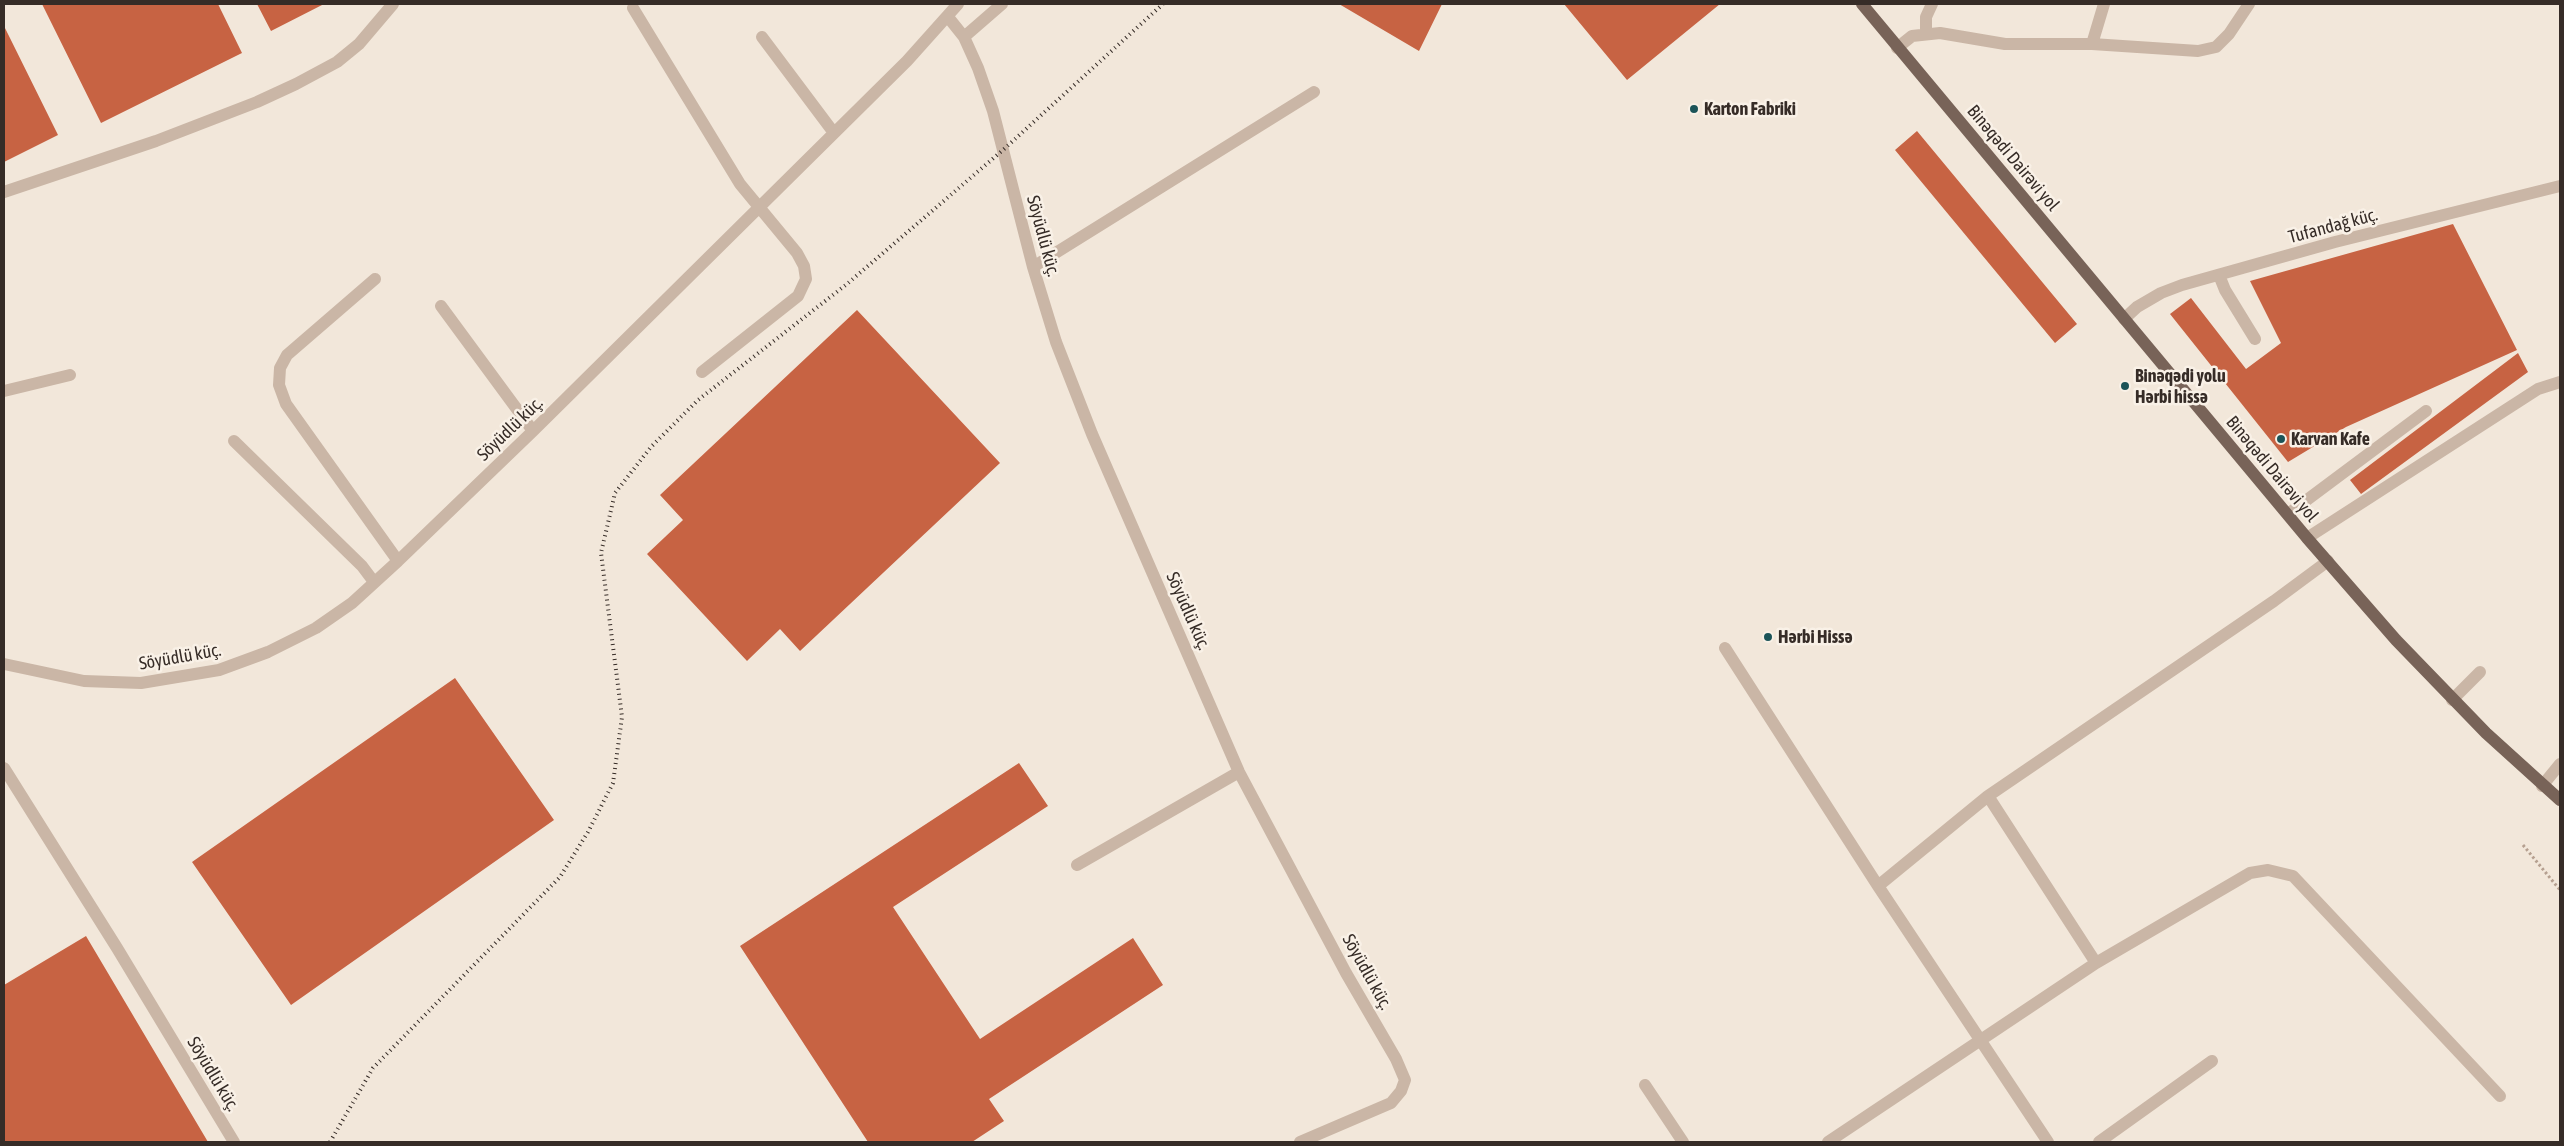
<!DOCTYPE html>
<meta charset="utf-8">
<style>
body{margin:0}
#map{position:relative;width:2564px;height:1146px;overflow:hidden;background:#f2e7da;font-family:"Asap Condensed",sans-serif}
canvas{display:block}
.frame{position:absolute;inset:0;border:5px solid #362c27;pointer-events:none}
</style>
<div id="map">
<canvas width="2564" height="1146"></canvas>
<div class="frame"></div>
</div>
<script>
const context = document.querySelector('canvas').getContext('2d');
context.lineJoin = 'round';
function fillPath(path, color) { context.fillStyle = color; context.fill(path, 'evenodd'); }
const toPath = rows => new Path2D(rows.map(r => 'M' + r).join(''));
function stroke(path, color, width, dash) { context.strokeStyle = color; context.lineWidth = width; context.lineCap = dash ? 'butt' : 'round'; context.setLineDash(dash || []); context.stroke(path); }
function drawText(font, color, halo, rows, align = 'center') {
  context.font = font + ' "Asap Condensed",sans-serif'; context.lineWidth = 5; context.setLineDash([]); context.textBaseline = 'middle'; context.strokeStyle = halo; context.fillStyle = color; for (const [text, x, y, turn = 0] of rows) {
    context.save(); context.translate(x, y); context.rotate((+turn || 0) * Math.PI / 180); context.textAlign = isNaN(turn) ? turn : align; if (halo) context.strokeText(text, 0, 0); context.fillText(text, 0, 0); context.restore();
  }
}
const building = toPath([
 [42,4,218,4,242,53,101,123],
 [257,4,324,4,271,31],
 [1339,4,1442,4,1419,51],
 [1564,4,1720,4,1627,80],
 [4,26,58,135,4,162],
 [1917,131,2077,324,2055,343,1895,150],
 [2453,224,2517,350,2346,427,2288,462,2170,314,2191,298,2246,369,2281,343,2250,281],
 [857,310,1000,463,800,651,780,629,747,661,647,554,683,520,660,495],
 [2518,353,2528,372,2361,494,2350,480],
 [455,678,554,820,291,1005,192,862],
 [1019,763,1048,806,893,907,980,1039,1133,938,1163,985,989,1099,1004,1121,972,1142,868,1142,740,946],
 [86,936,208,1142,4,1142,4,985]
]);
const path = toPath([
 [2523,845,2560,890]
]);
const minor = toPath([
 [633,8,740,184,797,253,804,266,806,279,798,296,702,372],
 [948,17,964,37,978,68,993,111,1033,267,1056,342,1092,434,1239,772,1346,973,1396,1059,1405,1080,1401,1091,1391,1103,1300,1142],
 [1926,33,1926,17,1932,4],
 [762,37,834,133],
 [964,37,1002,4],
 [2092,44,2104,4],
 [1897,48,1912,36,1940,33,2005,44,2092,44,2198,51,2216,47,2229,34,2249,4],
 [4,192,156,141,257,102,296,84,337,62,359,44,393,4],
 [1033,267,1314,92],
 [2219,275,2225,290,2255,339],
 [375,279,287,355,280,368,279,385,286,404,398,561],
 [441,306,533,431],
 [2124,319,2137,307,2161,293,2182,285,2335,242,2560,186],
 [4,391,70,375],
 [234,441,362,566,374,582],
 [2288,514,2426,411],
 [2307,538,2538,389,2560,382],
 [1725,648,1878,886,2048,1142],
 [4,664,84,681,141,683,219,670,268,652,316,628,352,603,398,561,533,431,907,61,958,4],
 [2452,700,2480,672],
 [4,768,117,948,234,1142],
 [2542,786,2560,764],
 [1077,865,1239,772],
 [1878,886,1988,796,2274,601,2328,561],
 [2096,963,2250,873,2268,870,2293,876,2500,1096],
 [1645,1085,1683,1142],
 [1828,1142,2096,963,1988,796],
 [2099,1142,2212,1061]
]);
const major = toPath([
 [1862,4,2307,538,2396,640,2486,733,2560,800]
]);
const rail = toPath([
 [330,1142,373,1068,560,877,588,832,613,783,622,717,601,553,615,493,651,447,698,400,847,284,1003,150,1163,4]
]);
const markers = [
 [1694,109,5,"#1c5458"],
 [2125,386,5,"#1c5458"],
 [2281,439,5,"#1c5458"],
 [1768,637,5,"#1c5458"]
];
const poiNames = [
 ["Karton Fabriki",1704,109],
 ["Binəqədi yolu",2135,376],
 ["Hərbi hissə",2135,397],
 ["Karvan Kafe",2291,439],
 ["Hərbi Hissə",1778,637]
];
const streetNames = [
 ["Binəqədi Dairəvi yol",2013,158,50],
 ["Tufandağ küç.",2333,226,-15],
 ["Söyüdlü küç.",1043,236,75],
 ["Söyüdlü küç.",510,429,-44],
 ["Binəqədi Dairəvi yol",2272,469,50],
 ["Söyüdlü küç.",1188,611,66],
 ["Söyüdlü küç.",180,657,-10],
 ["Söyüdlü küç.",1367,972,61],
 ["Söyüdlü küç.",213,1074,59]
];
fillPath(building, '#c76343');
stroke(path, '#b6a090', 3, [2.5, 2.5]);
stroke(minor, '#cab6a6', 12);
stroke(major, '#786358', 12);
stroke(rail, '#362c27', 4, [1, 4]);
for (const [x, y, r, color] of markers) { const dot = new Path2D(); dot.arc(x, y, r, 0, 2 * Math.PI); context.fillStyle = color; context.fill(dot); stroke(dot, '#f9f1e7', 2); }
drawText('bold 18px', '#362c27', '#f9f1e7', poiNames, 'left');
drawText('18px', '#362c27', '#f9f1e7', streetNames);
</script>
